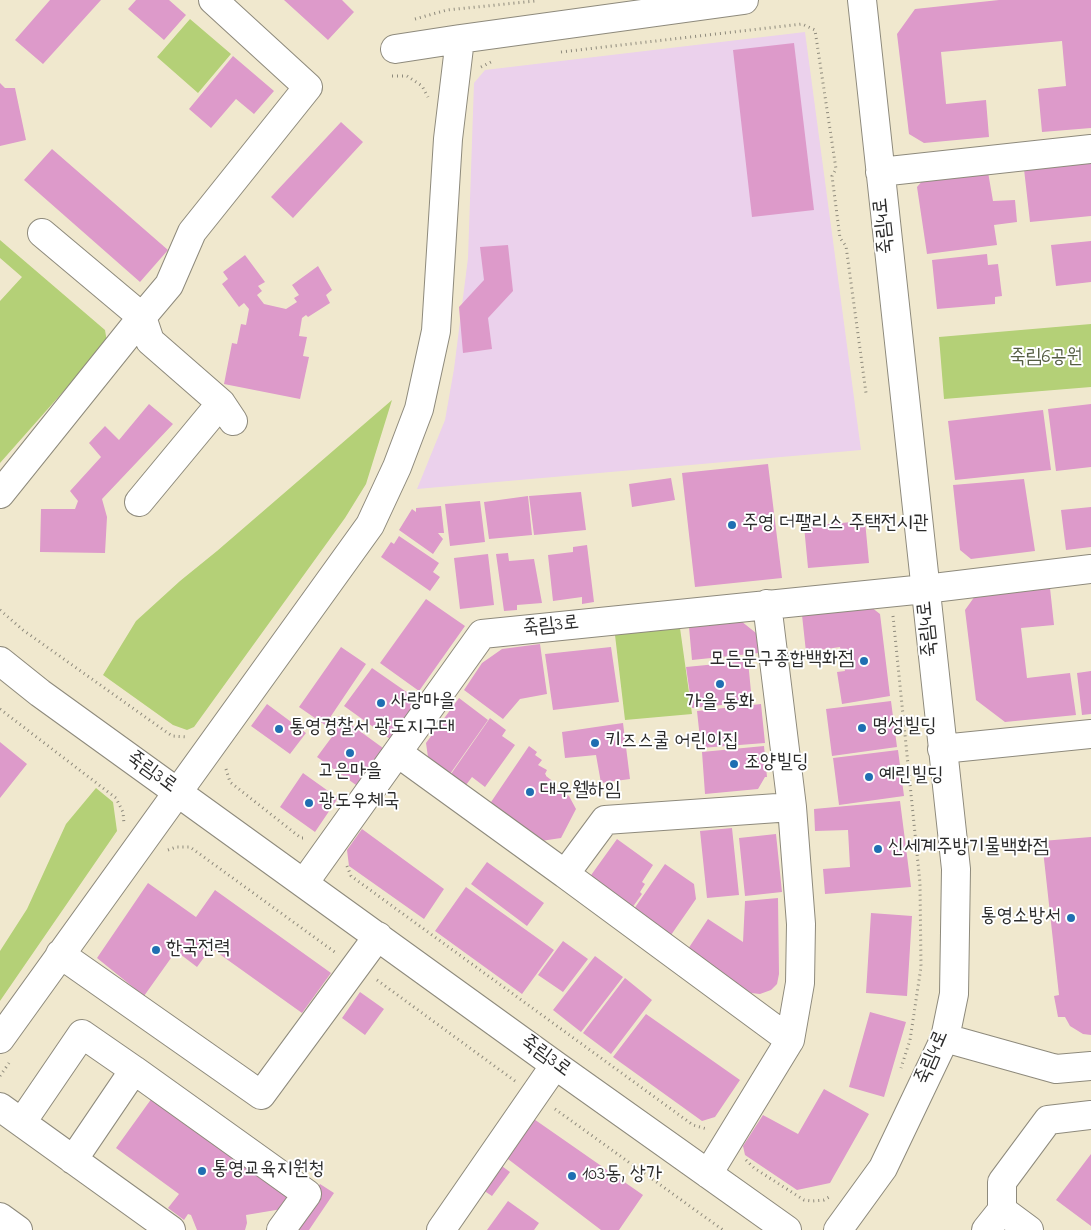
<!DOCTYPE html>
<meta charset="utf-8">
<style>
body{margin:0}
canvas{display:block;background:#f0e8ce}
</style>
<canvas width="1091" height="1230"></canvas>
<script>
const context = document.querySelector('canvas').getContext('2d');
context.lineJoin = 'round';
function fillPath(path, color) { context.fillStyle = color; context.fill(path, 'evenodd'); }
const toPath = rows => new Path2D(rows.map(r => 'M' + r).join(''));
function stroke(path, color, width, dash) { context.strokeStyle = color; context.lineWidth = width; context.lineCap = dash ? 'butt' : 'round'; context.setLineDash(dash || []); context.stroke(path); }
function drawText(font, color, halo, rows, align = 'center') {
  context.font = font + ' "Indie Flower","Poor Story",sans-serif'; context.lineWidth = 4; context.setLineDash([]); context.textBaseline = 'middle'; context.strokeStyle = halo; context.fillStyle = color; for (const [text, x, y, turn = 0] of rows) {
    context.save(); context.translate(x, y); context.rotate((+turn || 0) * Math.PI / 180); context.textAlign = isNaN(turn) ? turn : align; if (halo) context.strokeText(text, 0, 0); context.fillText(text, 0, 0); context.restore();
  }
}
const built = toPath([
 [805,32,861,450,417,489,445,420,454,369,468,258,474,83,485,70]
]);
const green = toPath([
 [190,19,231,54,198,93,157,57],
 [0,240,105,330,107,342,0,463,0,301,22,277,0,258],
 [1091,324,1091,387,944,399,939,337],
 [392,400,366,484,345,518,194,727,187,730,173,725,103,675,136,621,180,581,217,551],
 [680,628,692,714,625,720,615,635],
 [96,788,113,802,117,831,0,1001,0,951,27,909,66,824]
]);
const building = toPath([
 [50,0,101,0,43,64,15,40],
 [136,0,169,0,186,15,164,40,128,9],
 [284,0,342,0,354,12,328,40],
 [999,0,1091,0,1091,128,1042,132,1038,89,1066,86,1062,41,941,52,946,104,986,100,989,137,924,143,909,134,897,34,915,9],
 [794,43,814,210,752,217,733,50],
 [233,56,274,91,254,114,236,99,211,128,189,109],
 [0,83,5,88,15,88,26,140,0,146],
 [341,122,363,142,293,218,271,197],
 [52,149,168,250,140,282,24,180],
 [1091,162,1091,216,1030,222,1024,169],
 [988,172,993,201,1015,200,1017,222,994,225,997,245,927,254,917,187,923,180],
 [1091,241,1091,282,1056,286,1051,245],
 [508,245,513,291,488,318,492,349,463,353,459,307,484,280,480,247],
 [987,254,988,265,998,264,1002,296,995,297,995,304,937,309,932,260],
 [245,255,265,282,258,286,262,291,257,295,264,304,286,309,297,302,294,298,299,295,292,285,318,266,332,290,326,295,330,303,308,317,306,315,302,318,299,336,307,337,303,356,309,357,300,399,224,384,232,343,237,344,241,324,246,325,249,309,244,303,239,307,222,284,228,279,223,272],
 [149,404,173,424,102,499,107,517,105,553,40,552,41,509,75,509,78,501,70,491,101,457,89,443,105,426,119,440],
 [1091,404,1091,467,1056,471,1048,409],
 [1043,410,1051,470,955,480,948,421],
 [768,464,782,578,695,587,682,473],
 [671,478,675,500,632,507,629,484],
 [1024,479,1035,551,971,559,960,550,953,485],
 [581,492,586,530,534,535,529,496],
 [528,496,532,535,489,539,484,502],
 [480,501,485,542,450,546,445,504],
 [441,506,444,533,438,533,443,539,433,554,399,530,412,509,416,512,416,508],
 [1091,507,1091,547,1066,550,1061,510],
 [865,521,869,563,808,568,804,526],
 [399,536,439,563,433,572,440,577,430,591,381,557,391,542,394,544],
 [587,545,594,602,582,604,582,597,553,601,548,555,573,552,573,547],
 [508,553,509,561,534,559,542,603,517,605,517,610,504,611,496,554],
 [488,554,494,605,460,609,454,558],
 [1050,588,1054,625,1021,628,1027,678,1070,673,1076,715,1005,722,976,700,965,610,975,596],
 [426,599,465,626,419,691,380,663],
 [871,607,880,614,890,696,842,704,837,672,845,671,840,647,806,652,802,615],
 [741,621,756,633,759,653,692,660,689,627],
 [540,644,547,694,520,699,503,719,464,690,482,663,502,649],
 [341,647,366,664,325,725,299,707],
 [611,647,619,702,553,710,545,654],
 [748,661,752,702,692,708,686,667],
 [372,668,418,700,390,739,344,706],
 [1091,671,1091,714,1082,715,1077,673],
 [459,698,488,720,450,774,428,757,426,743],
 [891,701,897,747,832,756,826,709],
 [267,704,306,733,290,754,251,726],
 [761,704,765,743,701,748,697,711],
 [339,716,383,748,356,785,317,757,334,734,329,730],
 [490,718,506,730,502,736,515,745,485,787,472,777,466,785,451,774],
 [623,723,630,779,601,783,596,755,565,758,562,732],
 [0,742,27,764,0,798],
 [529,746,537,752,535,755,542,760,538,765,547,770,545,774,546,775,546,776,555,783,553,787,569,796,576,809,561,838,541,841,489,805],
 [764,746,767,777,765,777,758,789,705,794,702,752],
 [898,750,904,796,839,805,833,758],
 [303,773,338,798,315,832,280,807],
 [900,801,911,887,825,894,823,869,850,867,848,830,815,831,814,809],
 [732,828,739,895,707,898,700,831],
 [362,829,444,889,424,919,349,866,347,850],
 [776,834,782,892,745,896,739,838],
 [1091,837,1091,1035,1083,1034,1070,1026,1065,1017,1058,1017,1054,996,1059,995,1042,841],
 [617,839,653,865,642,882,645,884,640,892,642,894,632,908,589,878],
 [487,862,544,903,527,926,471,884],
 [665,864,694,884,696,899,671,935,634,909],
 [148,883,196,917,215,890,331,973,302,1013,211,948,197,967,176,951,144,996,97,958],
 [466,887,554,950,522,994,435,931],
 [778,898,779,974,777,984,771,990,760,994,751,993,688,949,708,919,743,942,745,901],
 [871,913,912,916,907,996,866,993],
 [563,941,588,959,563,992,538,975],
 [595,956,623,977,581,1032,553,1010],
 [625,978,652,1000,611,1054,583,1033],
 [360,992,384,1009,365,1035,342,1018],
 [870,1012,906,1022,884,1097,849,1087],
 [646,1014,740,1080,715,1117,702,1121,613,1057],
 [824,1089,869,1114,830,1183,797,1190,745,1155,743,1146,763,1115,798,1134],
 [152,1098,291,1196,294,1207,246,1215,247,1223,245,1230,197,1230,191,1215,188,1214,184,1220,168,1208,179,1194,116,1148],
 [531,1117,643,1195,619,1230,601,1230,504,1156],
 [1091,1154,1091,1226,1056,1200],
 [495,1161,510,1172,492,1196,477,1186],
 [320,1184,334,1193,309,1230,288,1230],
 [508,1201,539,1223,534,1230,487,1230]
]);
const path = toPath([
 [415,19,447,10,535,1],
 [561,52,802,24,815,30,836,169,832,176,840,238,846,246,866,393],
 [481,67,493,61],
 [392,76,407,76,422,86,428,97],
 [0,610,23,630,172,736,188,737],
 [893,616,920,883,921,967,910,1040,901,1068],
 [0,709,116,798,123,812,124,824],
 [226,769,230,782,301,838,306,838],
 [168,850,176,847,190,847,336,953],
 [347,866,351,876,693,1125,707,1129],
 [377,980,515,1081],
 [0,1076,9,1063],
 [555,1109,723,1230],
 [746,1160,754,1168,804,1200,812,1201,824,1200,831,1196]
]);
const minor = toPath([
 [213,0,308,87,192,232,169,285,142,317,150,341,221,403,233,421],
 [395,49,460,39],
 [880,172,1091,149],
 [0,494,142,317,42,233],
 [139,502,221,403],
 [0,661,40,693,555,1065,787,1230],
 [942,749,1091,734],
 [398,753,565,874],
 [304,883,482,634,925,589,1091,569],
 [60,954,261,1095,378,936],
 [945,1038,1056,1069,1091,1066],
 [0,1039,370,525,397,467,419,409,436,331,448,139,460,39,744,0],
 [790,1040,800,983,801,924,792,807],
 [134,1070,307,1194,281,1230],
 [0,1107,171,1230],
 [22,1122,82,1034,134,1070,73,1160],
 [708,1174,790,1040,565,874,605,820,792,807,767,604],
 [0,1217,18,1230],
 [441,1230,555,1065],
 [838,1230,883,1168,945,1038,954,994,956,869,862,0],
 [986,1230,1002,1210],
 [1029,1230,1002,1210,1002,1182,1048,1120,1091,1115]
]);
const markers = [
 [732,525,5,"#1f6fb2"],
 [864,661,5,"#1f6fb2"],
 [720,684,5,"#1f6fb2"],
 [381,703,5,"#1f6fb2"],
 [862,728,5,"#1f6fb2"],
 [279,729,5,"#1f6fb2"],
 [595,743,5,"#1f6fb2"],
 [350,753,5,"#1f6fb2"],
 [734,764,5,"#1f6fb2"],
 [869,777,5,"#1f6fb2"],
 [530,792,5,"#1f6fb2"],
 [309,803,5,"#1f6fb2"],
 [878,849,5,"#1f6fb2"],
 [1071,918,5,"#1f6fb2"],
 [156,950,5,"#1f6fb2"],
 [202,1171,5,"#1f6fb2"],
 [572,1176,5,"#1f6fb2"]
];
const streetNames = [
 ["죽림4로",885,226,-96],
 ["죽림3로",551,627,-6],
 ["죽림4로",929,629,-96],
 ["죽림3로",151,773,36],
 ["죽림3로",545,1057,36],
 ["죽림4로",933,1058,-67]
];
const parkNames = [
 ["죽림6공원",1046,359]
];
const poiNames = [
 ["주영 더팰리스 주택전시관",742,525],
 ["모든문구종합백화점",854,661,"right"],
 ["사랑마을",391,703],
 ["가을 동화",720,704,"center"],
 ["명성빌딩",872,728],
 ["통영경찰서 광도지구대",289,729],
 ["키즈스쿨 어린이집",605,743],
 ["조양빌딩",744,764],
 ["고은마을",350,773,"center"],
 ["예린빌딩",879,777],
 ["대우웰하임",540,792],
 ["광도우체국",319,803],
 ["신세계주방기물백화점",888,849],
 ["통영소방서",1061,918,"right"],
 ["한국전력",166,950],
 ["통영교육지원청",212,1171],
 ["103동, 상가",582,1176]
];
fillPath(built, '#ebd1ec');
fillPath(green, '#b4d077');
fillPath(building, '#dd9aca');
stroke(minor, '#8e8a7c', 30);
stroke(path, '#8e8a7c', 3, [1, 4]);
stroke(minor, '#fff', 28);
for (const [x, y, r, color] of markers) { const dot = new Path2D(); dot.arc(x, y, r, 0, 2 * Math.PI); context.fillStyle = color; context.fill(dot); stroke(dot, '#fff', 2); }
drawText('20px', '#2b2b2b', '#fff', streetNames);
drawText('20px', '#545d42', '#fff', parkNames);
drawText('20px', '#2b2b2b', '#fff', poiNames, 'left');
</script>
